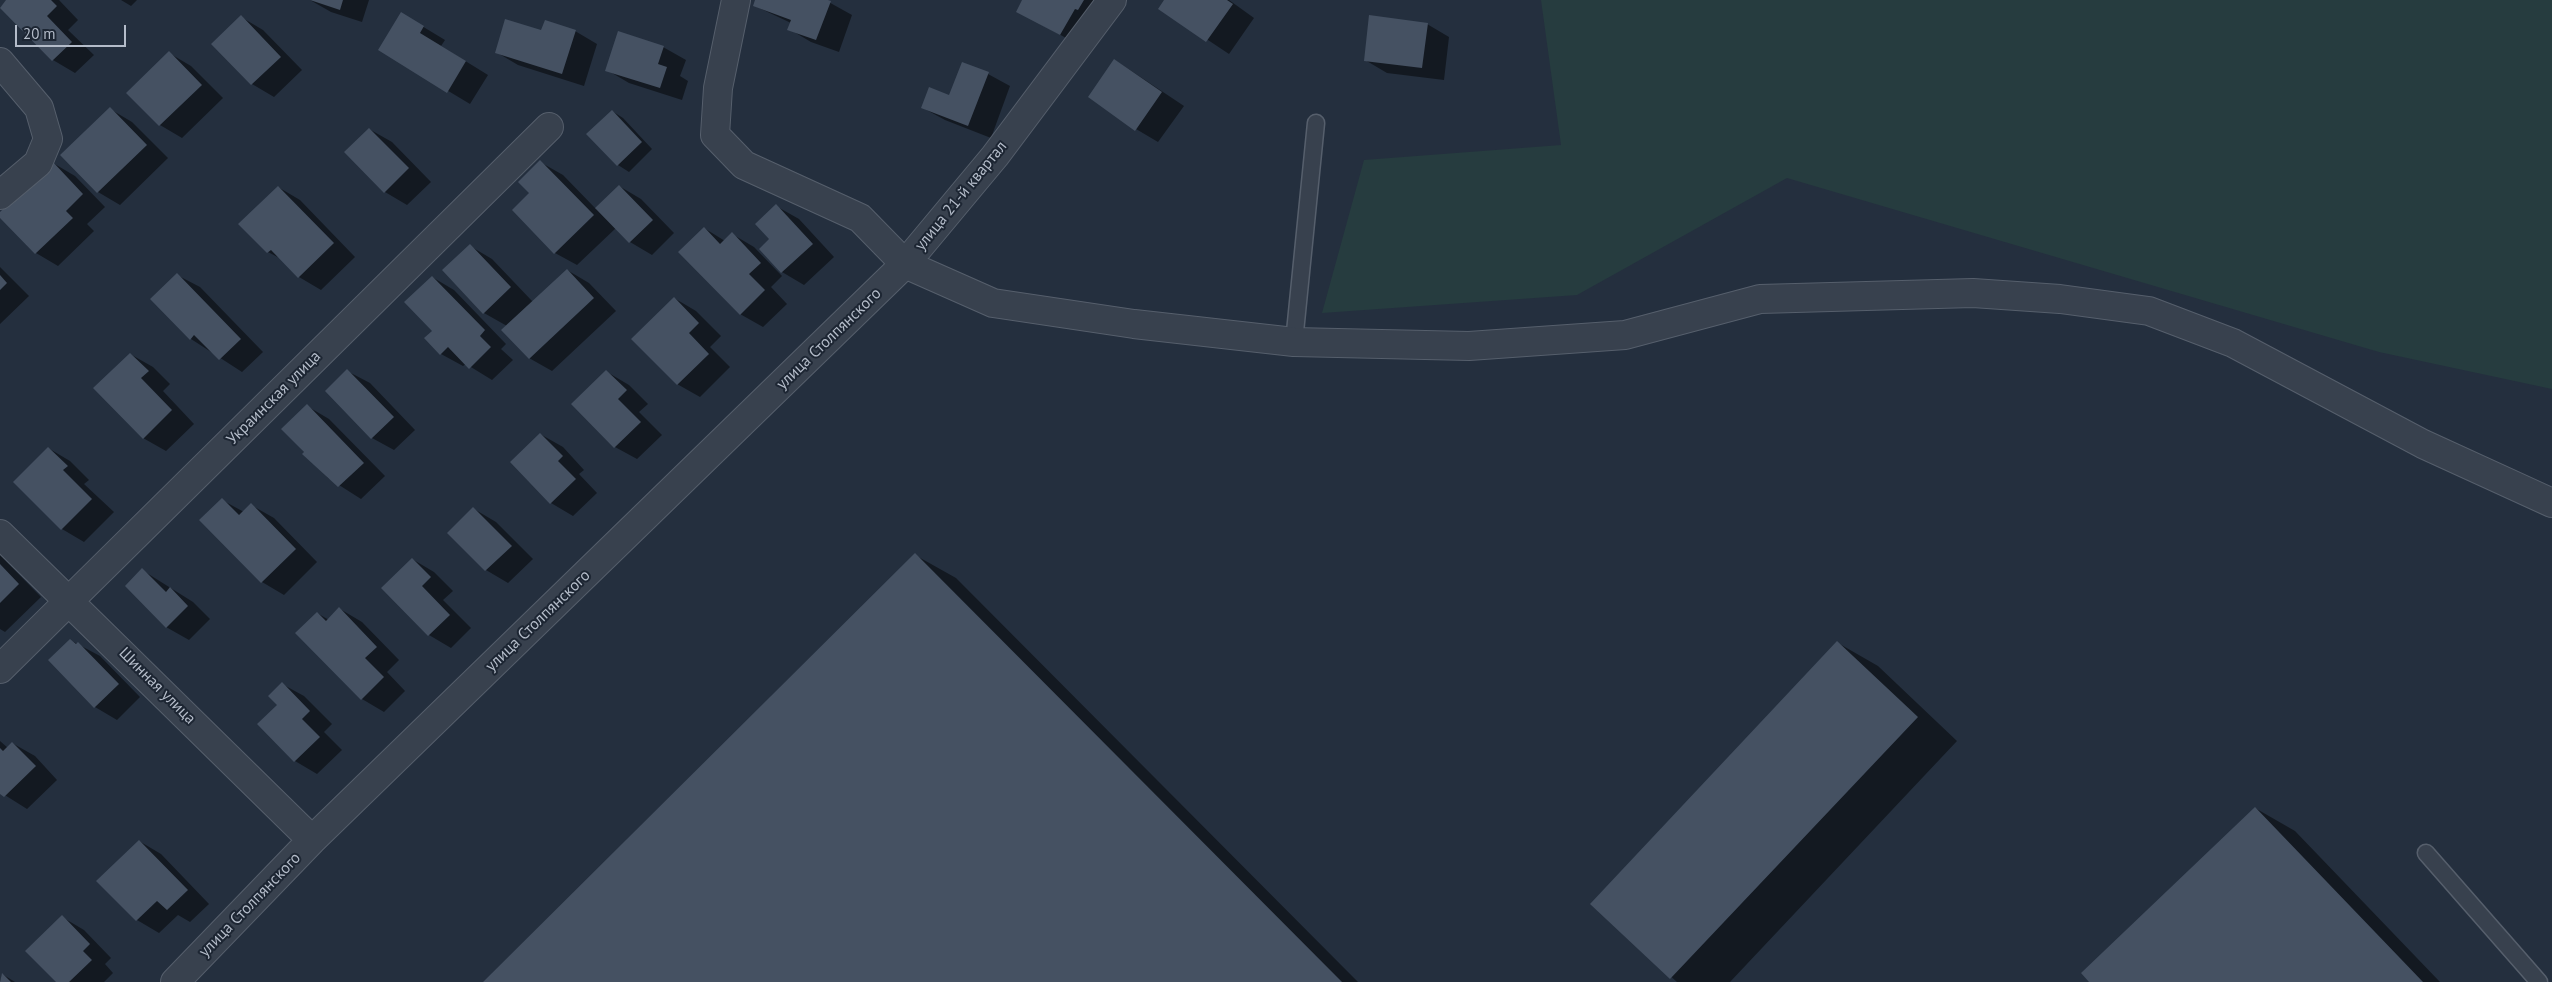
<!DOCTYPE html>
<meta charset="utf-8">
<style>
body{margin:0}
#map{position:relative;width:2552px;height:982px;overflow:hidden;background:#242f3e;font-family:"PT Sans",sans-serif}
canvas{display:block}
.scale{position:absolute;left:15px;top:25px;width:111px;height:22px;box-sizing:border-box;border:2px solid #b4bcc9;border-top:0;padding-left:6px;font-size:15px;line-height:18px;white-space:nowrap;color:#b4bcc9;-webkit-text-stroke:4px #1d2633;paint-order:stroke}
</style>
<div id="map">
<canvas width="2552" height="982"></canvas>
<div class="scale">20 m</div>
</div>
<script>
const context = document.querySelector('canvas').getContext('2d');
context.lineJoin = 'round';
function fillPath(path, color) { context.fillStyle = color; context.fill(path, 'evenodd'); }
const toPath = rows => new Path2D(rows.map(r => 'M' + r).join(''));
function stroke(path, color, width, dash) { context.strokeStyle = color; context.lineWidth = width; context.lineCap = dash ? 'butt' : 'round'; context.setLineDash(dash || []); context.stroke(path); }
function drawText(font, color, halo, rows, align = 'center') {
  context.font = font + ' "PT Sans",sans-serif'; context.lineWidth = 4; context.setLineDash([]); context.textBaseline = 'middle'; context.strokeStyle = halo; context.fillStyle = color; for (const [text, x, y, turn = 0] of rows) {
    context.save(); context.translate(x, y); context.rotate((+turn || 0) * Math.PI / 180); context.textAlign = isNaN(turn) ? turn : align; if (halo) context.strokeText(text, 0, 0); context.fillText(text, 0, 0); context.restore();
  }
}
const green = toPath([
 [1541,0,2552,0,2552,389,2379,352,1787,178,1577,295,1322,313,1364,160,1561,145]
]);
const shadow = toPath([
 [8,0,59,0,78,20,68,30,94,55,75,73,53,60,1,7],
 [121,0,137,0,131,6],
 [310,0,369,0,362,22,331,12],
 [757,0,825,0,852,15,839,52,811,42,789,29,791,23,755,6],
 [1024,0,1113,0,1083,47,1040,24],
 [1166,0,1229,0,1254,18,1229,54,1160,8],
 [402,14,445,40,441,46,488,75,470,104,380,50],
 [241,17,263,30,302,70,274,97,252,84],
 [1427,24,1449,37,1444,80,1387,73,1365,60],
 [542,31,575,31,597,44,584,86,518,65,496,52],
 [663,47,686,60,680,76,688,81,682,100,629,83,607,70],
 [169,53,191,66,223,98,182,138,160,125],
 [1115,60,1184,106,1158,142,1136,129],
 [988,74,1010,86,991,138,945,120,923,108,949,97],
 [110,109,132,122,168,158,120,205,98,192],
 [612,111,623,118,652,149,629,172,618,165,588,134],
 [369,129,392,142,431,182,407,205,385,192],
 [540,162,563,175,596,209,619,186,641,199,674,233,652,255,630,242,616,228,577,265,555,253,531,193],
 [53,163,75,176,105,207,87,224,94,231,58,266,36,253,0,216],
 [278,187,300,200,355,257,321,290,299,277,283,260,268,252],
 [776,206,799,219,834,257,804,285,782,272,771,239],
 [704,228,725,241,732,234,754,247,782,276,771,287,787,304,763,327,740,314],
 [470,246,492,259,533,302,567,270,589,283,616,311,552,371,529,358,507,326,484,313],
 [0,267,29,296,0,324],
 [177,275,200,287,263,352,242,372,191,339],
 [432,277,454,290,506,344,501,349,513,360,492,380,466,364,463,366,441,354,434,331],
 [674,298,696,311,721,336,710,347,730,367,700,397,677,384],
 [130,354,153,367,170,384,163,391,194,424,166,451,143,438],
 [347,371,370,383,415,430,394,450,372,438],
 [607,372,629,385,648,404,639,412,662,435,637,459,615,447],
 [307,406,329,419,385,476,361,499,328,478,283,429],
 [540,434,563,447,584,470,579,474,597,493,573,516,551,503,512,462],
 [48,448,70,461,89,480,84,484,114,512,84,542,62,529],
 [222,500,244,512,251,505,274,518,317,562,284,595,262,582],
 [474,509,496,522,533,559,508,583,486,570,449,533],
 [0,555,41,597,5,632,0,629],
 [915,555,956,578,1358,982,484,982],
 [412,559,434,572,453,591,443,600,471,628,451,648,429,635],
 [142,570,193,602,210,619,189,640,166,627],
 [340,609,362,622,399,660,387,672,405,691,384,712,362,699,317,613,329,620],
 [70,640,100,656,140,697,117,720,95,707],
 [1838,643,1878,666,1957,741,1730,982,1677,982,1591,904],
 [282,684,304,696,332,724,324,732,342,750,317,774,295,761,259,724,279,705],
 [0,741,8,748,12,743,35,756,57,780,27,809,0,792],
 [2255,808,2295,831,2440,982,2091,982],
 [139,841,161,854,209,904,190,922,178,915,159,933,137,920],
 [62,917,84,930,111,958,105,964,113,973,104,982,57,982],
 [2,974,15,982,0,982]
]);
const building = toPath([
 [6,0,51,0,57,6,47,16,72,42,52,61,0,8],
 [310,0,343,0,340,10],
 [755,0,828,0,831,1,816,40,787,30,791,20,753,6],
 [1022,0,1084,0,1078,10,1075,9,1060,35,1016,12],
 [1164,0,1227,0,1233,4,1206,42,1158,9],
 [401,12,424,26,420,33,466,61,447,93,378,50],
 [241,15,281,57,251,85,211,44],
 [1369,15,1428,23,1422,68,1364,61],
 [505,19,541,30,545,20,576,30,562,74,495,53],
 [618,31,664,46,658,64,667,67,660,88,605,71],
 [169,51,202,85,159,126,126,93],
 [1114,59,1162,92,1135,131,1088,97],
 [962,62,989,72,968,126,921,108,929,87,949,95],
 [110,107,147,145,97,193,60,155],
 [612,110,642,142,617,166,586,134],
 [369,128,409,168,384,193,344,152],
 [540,160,594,215,554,254,512,210,529,193,518,182],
 [52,161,83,194,66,211,73,218,35,254,0,218,0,212],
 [619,185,653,220,629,243,595,208],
 [278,186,334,243,298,278,271,250,267,253,238,224],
 [776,204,813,244,781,273,759,249,769,239,755,224],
 [704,227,720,244,732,232,761,263,749,274,765,290,740,315,678,252],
 [470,244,511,287,483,314,442,270],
 [567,269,594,298,529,359,501,330],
 [177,273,241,339,219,360,194,335,190,340,150,299],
 [0,275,7,283,0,290],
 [432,276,485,330,480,336,491,347,469,369,448,347,440,355,424,338,432,331,404,302],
 [674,297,699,323,689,333,709,354,677,385,631,339],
 [130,353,149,371,141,378,172,410,143,439,93,388],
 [347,369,394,417,371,439,325,391],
 [606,370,627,390,618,399,641,422,614,448,571,404],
 [307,404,364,463,338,487,302,454,304,452,281,429],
 [540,433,563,456,558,461,576,479,550,504,510,462],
 [48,447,68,466,63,470,92,499,61,530,13,482],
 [222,498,239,515,251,503,296,549,261,583,199,520],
 [473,507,512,546,485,571,447,533],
 [915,553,1342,982,483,982],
 [412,558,431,577,422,586,450,615,428,636,381,588],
 [0,564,19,584,0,603],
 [142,568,166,592,170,587,188,606,166,628,125,586],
 [339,607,377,647,365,658,384,677,361,700,295,633,317,612,326,621],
 [70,639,76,644,78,642,119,684,94,708,48,660],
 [1837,641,1918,717,1670,979,1590,904],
 [282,682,310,711,302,719,320,737,294,762,257,724,277,705,268,696],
 [12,742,36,766,4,797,0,794,0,748,3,751],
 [2255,807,2423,982,2089,982,2081,973],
 [139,840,188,890,167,910,157,901,136,921,96,881],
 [62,915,90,944,83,951,92,960,69,982,56,982,25,951],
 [2,973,11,982,0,982]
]);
const service = toPath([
 [1294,342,1316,123],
 [2426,853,2539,982]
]);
const minor = toPath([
 [736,0,718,88,715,135,744,165,860,218,905,264,993,303,1134,324,1294,342,1469,346,1625,335,1760,299,1973,293,2060,299,2149,311,2233,343,2423,444,2552,503],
 [0,62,39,108,48,139,38,163,0,195],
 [0,534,312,840],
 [0,669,549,127],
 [175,982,312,840,905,264,995,156,1112,0]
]);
const streetNames = [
 ["улица 21-й квартал",961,196,-51],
 ["улица Столпянского",829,339,-44],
 ["Украинская улица",274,398,-45],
 ["улица Столпянского",538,621,-44],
 ["Шинная улица",157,686,45],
 ["улица Столпянского",250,905,-46]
];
fillPath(green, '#263c3f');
fillPath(shadow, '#0007');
fillPath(building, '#455162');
stroke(service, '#565f6c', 19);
stroke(minor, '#565f6c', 30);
stroke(service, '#38414e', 16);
stroke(minor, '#38414e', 28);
drawText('16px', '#b4bcc9', '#1d2633', streetNames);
</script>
